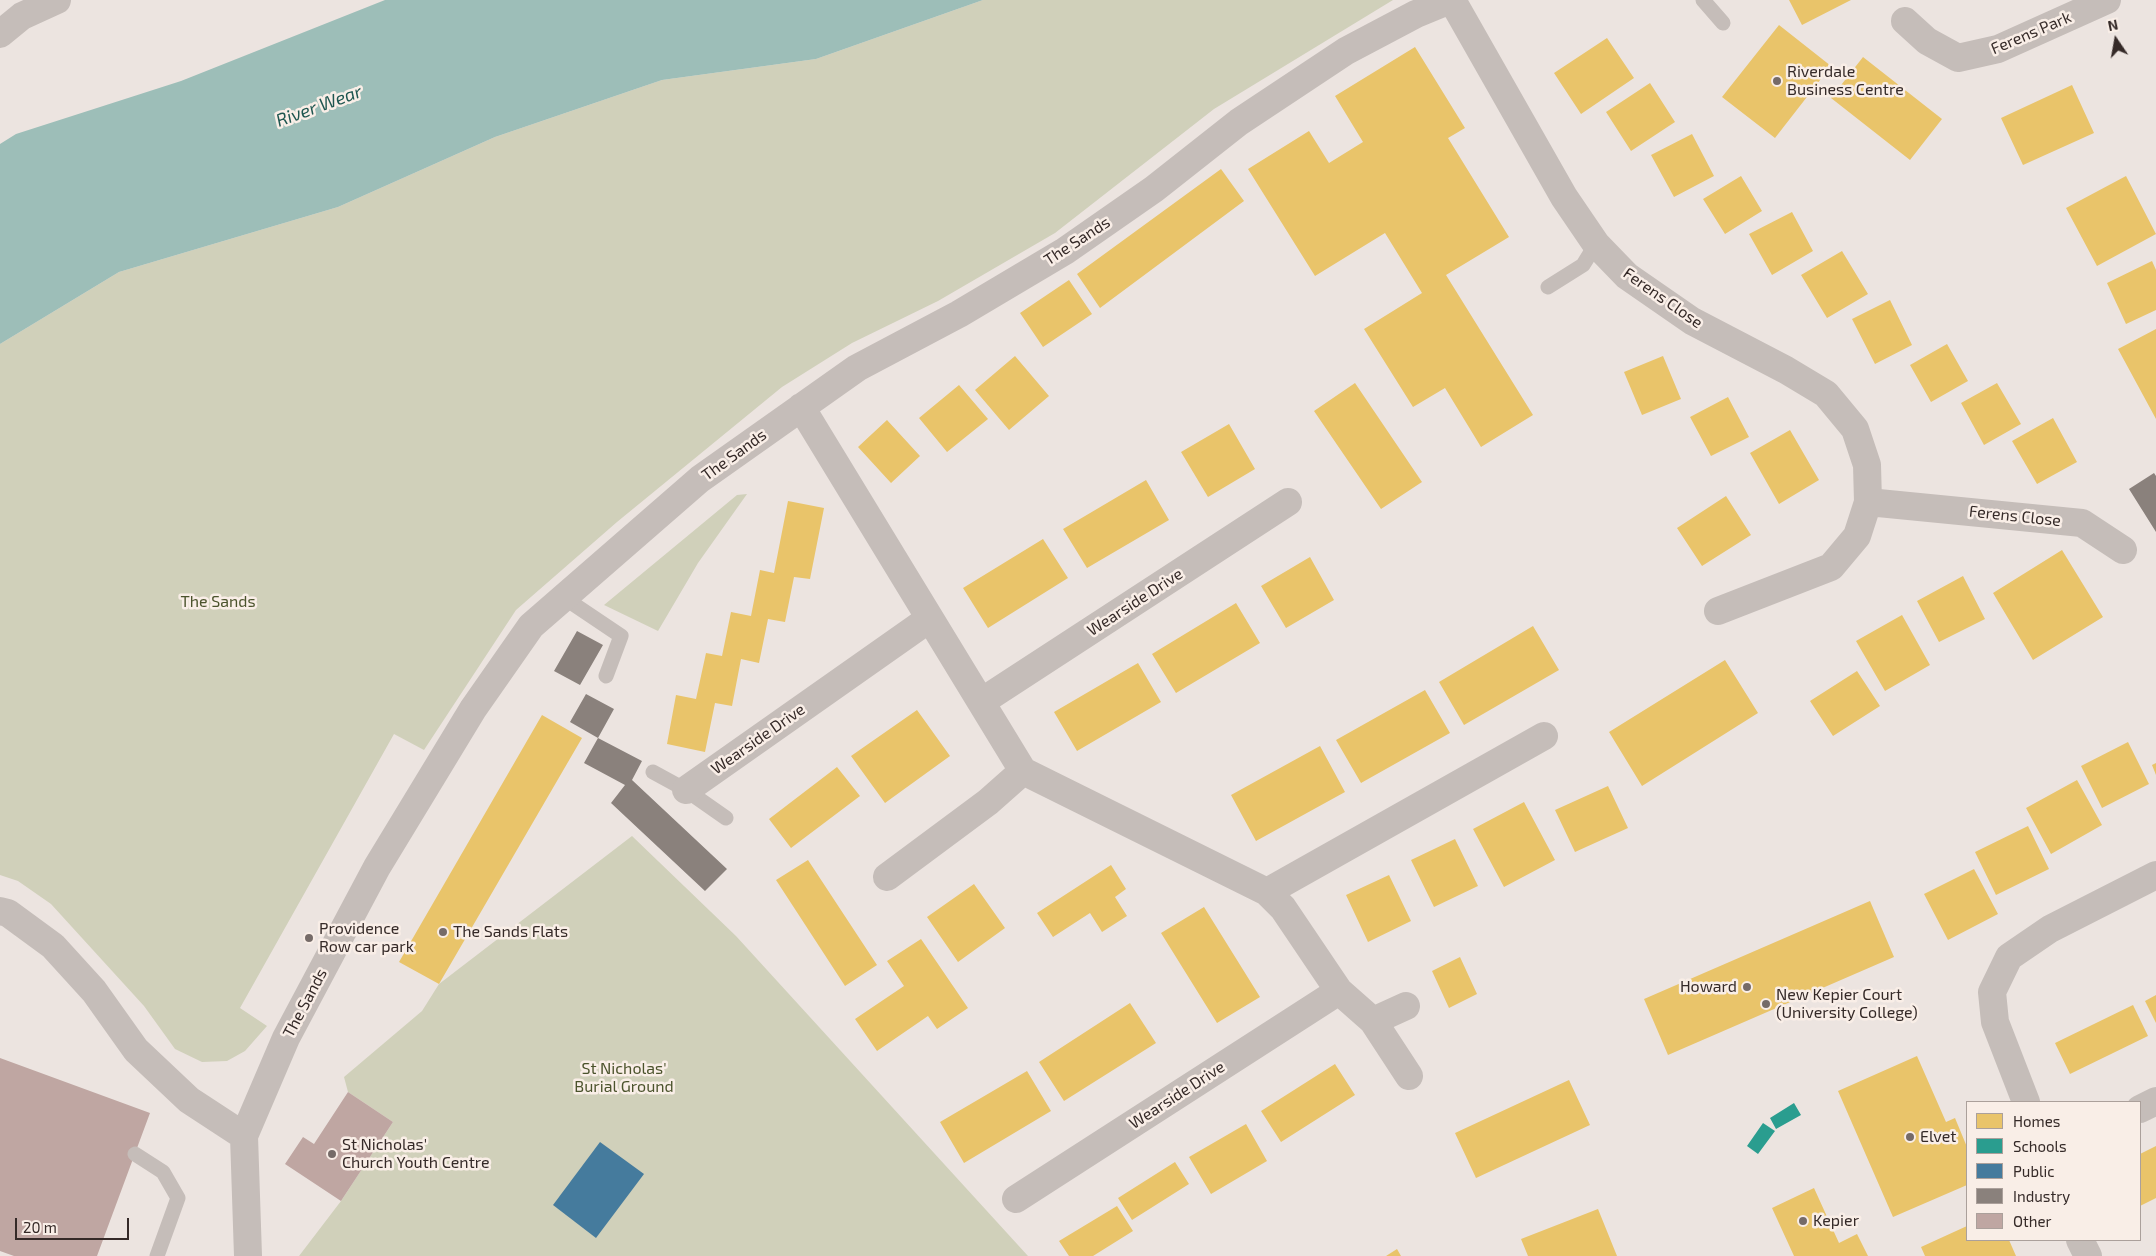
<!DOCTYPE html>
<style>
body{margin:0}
#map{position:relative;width:2156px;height:1256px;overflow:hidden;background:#ece4e0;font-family:"Exo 2",sans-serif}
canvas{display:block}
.legend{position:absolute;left:1966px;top:1101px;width:175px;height:140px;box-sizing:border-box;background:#f9eee7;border:1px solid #aba09b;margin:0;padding:6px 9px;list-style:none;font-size:15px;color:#352a28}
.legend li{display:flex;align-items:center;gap:10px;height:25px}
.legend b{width:25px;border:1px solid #aba09b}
.north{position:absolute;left:2091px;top:15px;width:50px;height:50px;-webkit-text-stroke:4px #f9eee7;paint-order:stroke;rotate:348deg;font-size:14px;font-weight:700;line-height:20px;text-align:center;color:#352a28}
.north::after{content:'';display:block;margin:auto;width:18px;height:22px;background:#352a28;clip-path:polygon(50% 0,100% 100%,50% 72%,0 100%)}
.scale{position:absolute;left:15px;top:1218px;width:114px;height:22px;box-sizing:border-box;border:2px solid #352a28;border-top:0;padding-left:6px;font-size:15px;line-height:18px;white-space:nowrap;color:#352a28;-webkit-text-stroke:4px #f9eee7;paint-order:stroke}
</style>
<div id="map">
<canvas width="2156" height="1256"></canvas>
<ul class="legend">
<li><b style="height:14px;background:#e9c46a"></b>Homes</li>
<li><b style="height:14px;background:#2a9d8f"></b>Schools</li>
<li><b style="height:14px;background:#457b9d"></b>Public</li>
<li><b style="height:14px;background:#8a817c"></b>Industry</li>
<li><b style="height:14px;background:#bfa6a2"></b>Other</li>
</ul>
<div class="north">N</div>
<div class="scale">20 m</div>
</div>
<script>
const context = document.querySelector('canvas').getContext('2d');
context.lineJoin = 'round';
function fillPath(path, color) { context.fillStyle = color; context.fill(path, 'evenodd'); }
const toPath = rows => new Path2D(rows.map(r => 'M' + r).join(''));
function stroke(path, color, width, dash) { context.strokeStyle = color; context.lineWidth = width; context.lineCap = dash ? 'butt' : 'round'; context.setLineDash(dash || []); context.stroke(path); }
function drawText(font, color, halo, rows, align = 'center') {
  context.font = font + ' "Exo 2",sans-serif'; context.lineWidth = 5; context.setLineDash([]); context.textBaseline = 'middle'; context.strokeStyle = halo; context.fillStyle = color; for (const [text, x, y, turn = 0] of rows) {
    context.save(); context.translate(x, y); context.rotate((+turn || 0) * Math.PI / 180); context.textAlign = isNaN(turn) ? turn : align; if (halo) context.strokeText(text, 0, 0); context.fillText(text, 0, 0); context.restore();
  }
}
const green = toPath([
 [983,0,1393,0,1214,109,1055,233,938,301,852,343,782,387,617,522,516,610,424,750,394,734,240,1008,267,1026,245,1051,227,1061,202,1062,175,1049,144,1006,51,904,18,881,0,875,0,344,119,272,338,207,495,137,662,80,816,59],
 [747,494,698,563,658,631,604,605,737,495],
 [632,836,736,936,1028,1256,299,1256,341,1201,393,1122,348,1092,344,1077,422,1011,439,984]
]);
const water = toPath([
 [385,0,983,0,816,59,662,80,495,137,338,207,119,272,0,344,0,144,16,134,181,81]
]);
const homes = toPath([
 [1789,0,1851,0,1802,25],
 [1779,25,1831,66,1775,138,1722,97],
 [1607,38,1634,78,1581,114,1554,73],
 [1415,47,1465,128,1448,138,1509,237,1446,275,1533,415,1481,447,1445,388,1413,407,1364,329,1422,293,1385,233,1315,276,1248,169,1309,131,1329,163,1363,142,1335,96],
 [1863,57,1942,119,1910,160,1831,98],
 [1650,83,1675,122,1631,151,1606,112],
 [2072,85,2094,133,2023,165,2001,118],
 [1692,134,1714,176,1674,197,1651,155],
 [1221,169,1244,201,1100,308,1077,274],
 [1741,176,1762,211,1725,234,1703,199],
 [2126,176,2156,234,2097,266,2066,208],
 [1792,212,1813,251,1772,275,1749,234],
 [1842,251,1868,294,1827,318,1801,275],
 [2152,261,2156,270,2156,310,2126,324,2107,283],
 [1069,280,1092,314,1043,347,1020,313],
 [1890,300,1912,345,1875,364,1852,319],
 [2156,329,2156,419,2118,349],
 [1947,344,1968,381,1931,402,1910,365],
 [1015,356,1049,396,1009,430,975,390],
 [1663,356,1681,399,1642,415,1624,372],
 [1355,383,1422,482,1381,509,1314,411],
 [1997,383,2021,424,1984,445,1961,403],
 [959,385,988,419,947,452,919,418],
 [1728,397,1749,437,1711,456,1690,417],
 [2053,418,2077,462,2037,484,2012,441],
 [887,420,920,456,891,483,858,447],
 [1229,424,1255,469,1208,497,1181,452],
 [1790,430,1819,480,1779,504,1750,453],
 [1146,480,1169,520,1087,568,1063,529],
 [1726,496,1751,535,1702,566,1677,528],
 [788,501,824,508,810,579,794,577,785,622,768,619,759,663,741,659,732,706,715,703,705,752,667,744,676,695,696,699,706,653,722,656,731,612,751,616,760,570,774,573],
 [1043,539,1068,578,988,628,963,588],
 [2062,550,2103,617,2033,660,1993,593],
 [1310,557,1334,600,1286,628,1261,586],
 [1963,576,1985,619,1939,642,1917,601],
 [1236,603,1260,643,1176,693,1152,654],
 [1902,615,1930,665,1885,691,1856,641],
 [1533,626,1559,670,1464,725,1439,682],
 [1725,660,1758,713,1642,786,1609,732],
 [1138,663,1161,702,1077,751,1054,712],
 [1857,671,1880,706,1833,736,1810,701],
 [1425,690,1450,733,1361,783,1336,740],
 [917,710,950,756,885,803,851,756],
 [542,715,582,738,439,984,399,962],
 [2128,742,2149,784,2102,808,2081,766],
 [1320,746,1345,792,1256,841,1231,795],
 [2156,763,2156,775,2152,765],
 [837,767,860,796,791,848,769,819],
 [2077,780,2102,825,2051,854,2026,808],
 [1608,786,1628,828,1575,852,1555,810],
 [1524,802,1555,860,1504,887,1473,829],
 [2028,826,2049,869,1996,895,1975,852],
 [1455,839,1478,886,1434,907,1411,860],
 [808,860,877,965,845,986,776,880],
 [1111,865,1126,889,1115,897,1127,916,1102,932,1090,913,1053,937,1037,913],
 [1974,869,1998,914,1948,940,1924,894],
 [1389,875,1411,921,1368,942,1346,895],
 [974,884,1005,928,958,962,927,917],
 [1870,901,1894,957,1668,1055,1644,999],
 [1204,907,1260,997,1217,1023,1161,933],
 [921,939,968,1008,937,1029,928,1016,877,1051,855,1019,904,986,887,961],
 [1460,957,1477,994,1449,1008,1432,971],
 [2156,995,2156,1023,2145,1001],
 [1130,1003,1156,1043,1064,1101,1039,1062],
 [2133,1005,2148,1036,2070,1074,2055,1043],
 [1917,1056,1946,1122,1955,1118,1967,1147,1967,1185,1893,1217,1838,1091],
 [1335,1064,1355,1095,1281,1142,1261,1111],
 [1027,1071,1051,1111,964,1163,940,1122],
 [1569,1080,1590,1125,1476,1178,1455,1133],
 [1246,1124,1267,1161,1211,1194,1189,1157],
 [2156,1146,2156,1198,2140,1206,2140,1154],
 [1175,1162,1189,1184,1132,1220,1118,1198],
 [1814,1188,1839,1243,1857,1234,1868,1256,1794,1256,1772,1208],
 [1117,1206,1133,1231,1093,1256,1069,1256,1059,1241],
 [1598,1209,1617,1256,1528,1256,1521,1239],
 [1967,1226,1967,1240,2009,1240,2016,1256,1925,1256,1921,1247],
 [1397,1249,1401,1256,1386,1256]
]);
const schools = toPath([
 [1794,1103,1801,1115,1776,1129,1770,1118],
 [1763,1123,1775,1131,1758,1154,1747,1146]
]);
const public = toPath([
 [600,1142,644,1174,596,1238,553,1205]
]);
const industry = toPath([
 [2154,473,2156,476,2156,532,2129,489],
 [577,631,603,645,580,685,554,671],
 [586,694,614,709,598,738,570,722],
 [598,738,642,761,632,780,727,869,705,891,611,803,625,785,584,763]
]);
const building = toPath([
 [0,1058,150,1113,97,1256,14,1256,0,1251],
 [348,1092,393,1122,341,1201,285,1164,303,1137,314,1144]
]);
const lane = toPath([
 [1703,0,1723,23],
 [1548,287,1583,265,1596,244],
 [563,597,621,636,606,676],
 [653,772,686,790,726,818],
 [135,1154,163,1172,178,1198,157,1256]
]);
const street = toPath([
 [1452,0,1564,197,1596,244,1627,276,1692,321,1786,370,1826,394,1855,429,1867,465,1868,502,1857,536,1831,567,1718,611],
 [1905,21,1927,41,1958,58,1998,49,2107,0],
 [0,34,22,16,57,0],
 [801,407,1023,771,1267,892,1283,908,1339,991,1373,1021,1409,1076],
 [1868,502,2082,523,2123,550],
 [981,702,1288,502],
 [686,790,929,619],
 [887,877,988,802,1023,771],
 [1267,892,1544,736],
 [0,911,8,913,53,946,94,991,136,1050,189,1100,244,1136],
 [1373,1021,1406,1006],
 [2026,1102,1995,1022,1992,992,2009,957,2050,929,2156,875],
 [2140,1109,2156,1101],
 [1016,1199,1339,991],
 [2080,1240,2088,1256],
 [248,1256,244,1136,286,1038,377,867,473,709,531,626,700,479,857,368,959,314,1065,251,1154,189,1239,122,1346,51,1416,14,1450,0]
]);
const markers = [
 [1777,81,5,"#756b68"],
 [443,932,5,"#756b68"],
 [309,938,5,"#756b68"],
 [1747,987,5,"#756b68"],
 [1766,1004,5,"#756b68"],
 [1910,1137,5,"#756b68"],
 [332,1154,5,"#756b68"],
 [1803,1221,5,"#756b68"]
];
const streetNames = [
 ["Ferens Park",2031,33,-23],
 ["The Sands",1077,241,-33],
 ["Ferens Close",1663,298,35],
 ["The Sands",734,455,-36],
 ["Ferens Close",2015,516,6],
 ["Wearside Drive",1135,602,-33],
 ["Wearside Drive",758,739,-35],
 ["The Sands",305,1003,-62],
 ["Wearside Drive",1177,1095,-33]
];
const poiNames = [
 ["Riverdale",1787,72],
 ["Business Centre",1787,90],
 ["Providence",319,929],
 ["Row car park",319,947],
 ["The Sands Flats",453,932],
 ["Howard",1737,987,"right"],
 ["New Kepier Court",1776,995],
 ["(University College)",1776,1013],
 ["Elvet",1920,1137],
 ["St Nicholas'",342,1145],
 ["Church Youth Centre",342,1163],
 ["Kepier",1813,1221]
];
const parkNames = [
 ["The Sands",218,602],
 ["St Nicholas'",624,1069],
 ["Burial Ground",624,1087]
];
const waterNames = [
 ["River Wear",319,106,-20]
];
fillPath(green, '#d0d0ba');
fillPath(water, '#9dbeb8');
fillPath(homes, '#e9c46a');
fillPath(schools, '#2a9d8f');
fillPath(public, '#457b9d');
fillPath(industry, '#8a817c');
fillPath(building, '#bfa6a2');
stroke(lane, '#c5bdb9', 15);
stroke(street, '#c5bdb9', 28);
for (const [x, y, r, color] of markers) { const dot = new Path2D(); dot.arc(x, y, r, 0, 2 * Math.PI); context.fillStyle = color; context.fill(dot); stroke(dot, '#f9eee7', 2); }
drawText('16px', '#352a28', '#f9eee7', streetNames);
drawText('16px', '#352a28', '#f9eee7', poiNames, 'left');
drawText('16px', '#4b532c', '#f9eee7', parkNames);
drawText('italic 18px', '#1e5650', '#f9eee7', waterNames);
</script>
